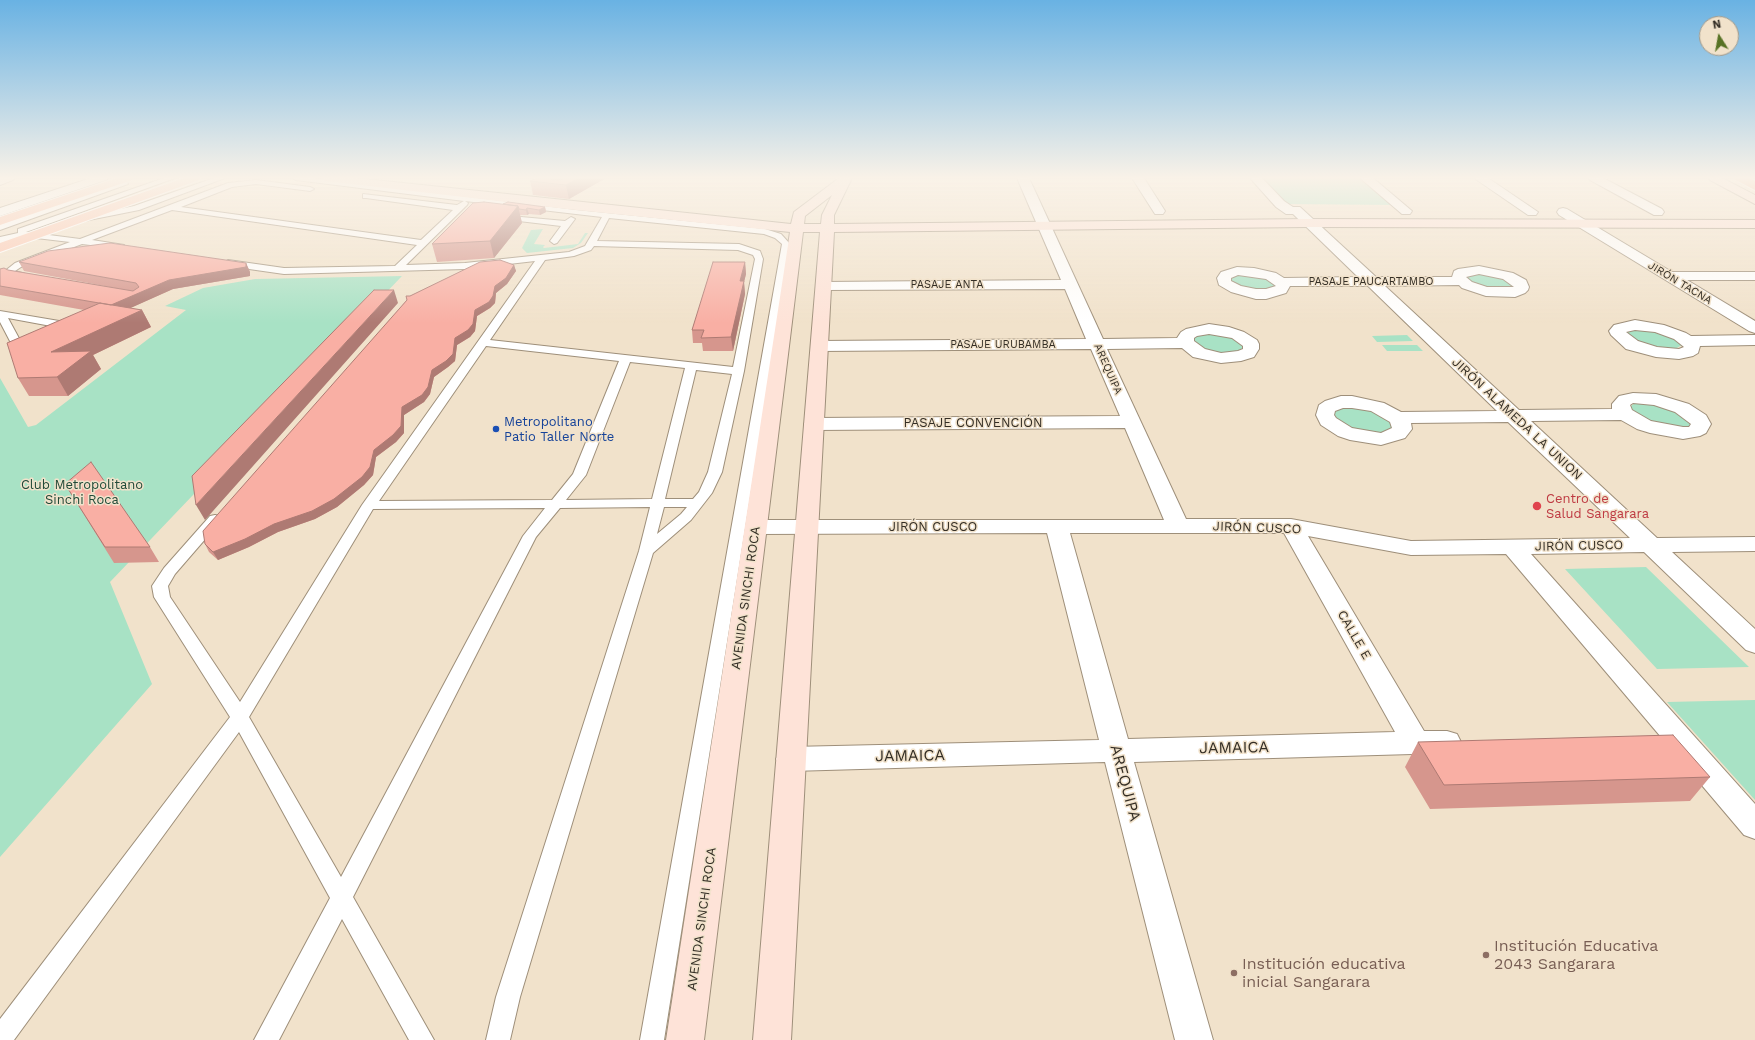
<!DOCTYPE html>
<meta charset="utf-8">
<style>
body{margin:0}
#map{position:relative;width:1755px;height:1040px;overflow:hidden;background:#f1e2cb;font-family:"Work Sans",sans-serif}
canvas{display:block}
.north{position:absolute;left:1699px;top:16px;width:40px;height:40px;box-sizing:border-box;background:#f1e2cb;border:1px solid #a59a89;border-radius:50%;rotate:349deg;font-size:11px;font-weight:700;line-height:16px;text-align:center;color:#342e25}
.north::after{content:'';display:block;margin:auto;width:14px;height:18px;background:#577225;clip-path:polygon(50% 0,100% 100%,50% 72%,0 100%)}
</style>
<div id="map">
<canvas width="1755" height="1040"></canvas>
<div class="north">N</div>
</div>
<script>
const context = document.querySelector('canvas').getContext('2d');
context.lineJoin = 'round';
function fillPath(path, color) { context.fillStyle = color; context.fill(path, 'evenodd'); }
const toPath = rows => new Path2D(rows.map(r => 'M' + r).join(''));
function stroke(path, color, width, dash) { context.strokeStyle = color; context.lineWidth = width; context.lineCap = dash ? 'butt' : 'round'; context.setLineDash(dash || []); context.stroke(path); }
function drawText(font, color, halo, rows, align = 'center') {
  context.font = font + ' "Work Sans",sans-serif'; context.lineWidth = 3; context.setLineDash([]); context.textBaseline = 'middle'; context.strokeStyle = halo; context.fillStyle = color; for (const [text, x, y, turn = 0] of rows) {
    context.save(); context.translate(x, y); context.rotate((+turn || 0) * Math.PI / 180); context.textAlign = isNaN(turn) ? turn : align; if (halo) context.strokeText(text, 0, 0); context.fillText(text, 0, 0); context.restore();
  }
}
const green = toPath([
 [1262,178,1361,178,1393,205,1287,204],
 [543,229,534,244,545,245,543,247,544,248,578,244,585,233,588,233,581,243,573,248,527,253,522,248,531,230],
 [1471,273,1501,276,1515,287,1507,290,1475,285,1465,277],
 [1239,274,1260,275,1276,285,1271,289,1250,290,1232,283,1231,277],
 [402,276,110,582,152,684,0,857,0,378,28,427,36,425,186,310,165,306,203,288,255,279],
 [1631,329,1663,333,1681,342,1682,345,1675,349,1648,347,1625,334,1626,331],
 [1219,332,1245,343,1244,351,1233,355,1198,349,1192,337,1195,334],
 [1407,335,1413,341,1377,342,1372,336],
 [1382,345,1417,345,1423,351,1387,351],
 [1636,403,1672,407,1692,423,1690,426,1685,428,1666,427,1637,417,1630,408,1632,405],
 [1360,406,1391,419,1392,428,1382,434,1352,430,1333,417,1333,412,1337,408],
 [1646,567,1749,667,1657,669,1565,569],
 [1755,700,1755,800,1667,702]
]);
const lane = toPath([
 [164,178,175,178,26,232,80,239,228,183,256,180,310,187,314,189,310,191,256,184,232,187,181,207,421,240,453,210,366,198,363,198,363,194,457,205,464,201,296,180,292,178,313,178,576,210,765,229,781,234,790,244,664,1040,640,1040,782,244,775,238,764,234,609,218,597,241,739,244,760,251,763,259,744,371,722,472,712,493,691,520,653,553,520,997,510,1040,486,1040,496,997,639,551,650,507,560,508,536,537,353,897,434,1040,409,1040,342,919,279,1040,254,1040,330,898,239,732,14,1040,0,1040,0,1019,230,717,154,597,152,586,164,568,210,516,215,515,220,516,222,519,220,522,175,574,168,586,170,597,240,702,362,505,535,261,465,269,284,274,228,266,223,263,228,260,284,268,395,266,417,245,172,210,92,240,124,245,125,247,124,249,82,244,21,267,15,271,29,275,31,277,29,279,11,277,5,271,15,263,70,242,36,238,16,238,0,243,0,237,18,233,18,229,164,178],
 [465,201,576,214,602,217,585,246,569,252,465,263,406,265,467,205,468,203,465,201],
 [594,246,738,250,753,255,755,259,733,367,490,340,545,260,574,256,591,250,594,246],
 [486,346,619,361,573,474,552,500,379,501,486,346],
 [630,362,685,368,652,499,566,500,586,475,630,362],
 [696,370,732,374,708,472,699,492,693,499,665,499,696,370],
 [664,507,687,507,681,514,657,534,664,507],
 [545,508,523,536,341,877,249,717,373,509,545,508],
 [214,178,225,178,139,210,84,221,80,219,84,217,134,206,214,178],
 [121,182,127,182,128,184,0,230,0,224,121,182],
 [499,215,565,221,571,217,575,219,557,243,554,244,550,241,561,226,502,219,499,219,499,215],
 [0,311,65,322,72,324,73,326,71,331,67,332,63,331,62,328,8,318,21,342,29,342,34,345,29,348,17,348,12,345,0,322,0,311]
]);
const street = toPath([
 [0,178,15,178,13,180,0,185,0,178],
 [91,178,108,178,106,180,0,216,0,208,91,178],
 [1017,178,1029,178,1103,339,1177,338,1181,332,1186,329,1209,324,1229,327,1244,332,1257,340,1259,344,1259,349,1254,357,1241,361,1221,363,1193,357,1182,348,1107,349,1186,519,1291,519,1411,541,1630,538,1508,422,1411,423,1412,429,1405,438,1381,445,1350,440,1338,436,1321,425,1316,415,1319,405,1325,401,1341,396,1352,396,1384,403,1401,412,1497,411,1368,286,1290,286,1286,293,1266,299,1256,299,1231,292,1219,285,1217,278,1221,272,1237,267,1254,268,1276,273,1284,278,1358,277,1293,214,1286,214,1276,207,1250,178,1262,178,1284,201,1293,207,1300,207,1376,277,1452,277,1454,271,1458,269,1479,266,1513,273,1526,280,1529,287,1528,290,1525,293,1515,297,1486,296,1462,288,1459,285,1385,286,1519,410,1612,409,1612,404,1619,396,1633,393,1656,394,1689,404,1706,415,1711,424,1706,433,1700,436,1683,439,1650,433,1637,429,1621,420,1531,421,1657,538,1755,537,1755,551,1672,552,1755,629,1755,653,1746,650,1644,552,1531,554,1755,804,1755,839,1744,835,1506,554,1411,555,1308,536,1424,731,1447,731,1457,734,1461,742,1457,750,1447,753,1134,762,1213,1040,1175,1040,1105,762,791,771,781,767,776,759,781,751,791,747,1099,740,1047,533,756,534,748,532,745,527,748,522,756,520,1164,520,1125,428,814,430,807,428,804,424,807,420,814,418,1120,416,1091,349,819,351,813,350,811,346,813,342,819,341,1086,339,1065,289,823,290,818,289,816,286,818,283,823,282,1061,280,1017,178],
 [1479,274,1503,279,1514,287,1487,287,1472,282,1466,277,1479,274],
 [1238,275,1266,279,1276,286,1266,289,1256,289,1241,286,1231,281,1231,278,1238,275],
 [1209,334,1232,338,1243,346,1243,349,1238,351,1221,353,1205,349,1194,341,1194,338,1197,336,1209,334],
 [1633,403,1654,405,1675,412,1691,424,1689,427,1683,427,1651,421,1632,410,1630,405,1633,403],
 [1343,408,1352,408,1371,411,1390,422,1392,428,1381,433,1352,428,1336,418,1334,415,1335,411,1343,408],
 [1070,533,1284,533,1395,732,1128,739,1070,533],
 [1132,178,1144,178,1165,211,1163,214,1155,214,1132,178],
 [1360,178,1373,178,1412,211,1410,214,1402,214,1360,178],
 [1474,178,1488,178,1538,212,1536,215,1528,215,1474,178],
 [1588,178,1603,178,1662,209,1664,212,1662,215,1654,215,1590,180,1588,178],
 [1563,208,1567,209,1672,272,1755,272,1755,280,1687,280,1755,321,1755,333,1749,331,1559,215,1557,212,1559,209,1563,208],
 [1635,320,1664,325,1686,333,1691,336,1755,335,1755,345,1700,346,1698,353,1693,356,1679,359,1656,357,1626,349,1611,335,1609,331,1614,325,1635,320],
 [1635,330,1655,332,1674,339,1684,347,1679,349,1657,347,1638,341,1626,332,1635,330]
]);
const secondary = toPath([
 [320,178,356,178,791,224,794,212,839,178,852,178,834,215,834,224,1309,219,1755,220,1755,228,1309,227,834,232,791,1040,753,1040,820,232,803,232,704,1040,666,1040,790,232,567,209,326,181,322,180,320,178],
 [832,195,822,215,821,224,804,224,805,216,832,195],
 [1708,178,1722,178,1755,195,1755,204,1710,180,1708,178]
]);
const primary = toPath([
 [117,178,134,178,132,180,0,225,0,217,117,178],
 [184,178,201,178,199,180,0,252,0,243,184,178]
]);
const highway = toPath([
 [1734,178,1749,178,1755,181,1755,190,1736,180,1734,178]
]);
const wall = toPath([
 [606,178,569,199,533,195,530,181],
 [503,204,545,207,546,212,540,215,529,214,527,215,520,215,522,223,494,258,437,262,432,244],
 [19,262,246,263,250,272,250,276,173,289,130,308,142,310,151,327,93,355,101,369,68,396,29,396,18,378,84,310,0,295,0,269,110,287,24,271],
 [745,262,746,274,744,282,745,294,733,351,703,351,702,343,693,343,692,330],
 [514,265,516,271,507,284,496,293,495,303,490,308,477,316,475,331,470,337,457,345,455,361,448,367,434,377,430,394,424,402,404,415,404,433,396,442,376,457,373,475,364,485,337,507,315,519,278,532,249,547,218,560,209,552,205,544,410,296],
 [65,484,150,547,159,562,114,563],
 [1418,742,1710,777,1690,801,1430,809,1405,767]
]);
const shadedWall = toPath([
 [549,178,568,178,550,183],
 [579,178,606,178,569,199,566,185],
 [518,206,522,223,494,258,490,241],
 [545,207,546,212,540,215,539,210],
 [527,208,529,214,527,215,526,210],
 [745,262,746,274,744,282,745,294,733,351,731,337,740,281],
 [246,263,250,272,250,276,173,289,115,315,110,305,169,280],
 [514,265,516,271,507,284,496,293,495,303,490,308,477,316,475,331,470,337,457,345,455,361,448,367,434,377,430,394,424,402,404,415,404,433,396,442,376,457,373,475,364,485,337,507,315,519,278,532,249,547,218,560,213,552,374,450,402,407,432,370,475,310,495,286],
 [394,290,398,303,205,520,196,505],
 [142,310,151,327,93,355,101,369,68,396,57,377,51,352]
]);
const building = toPath([
 [537,178,550,178,552,180,561,180,565,178,579,178,566,185,530,181,537,178],
 [484,202,518,206,490,241,432,244,473,203,484,202],
 [508,202,545,207,539,210,527,208,526,210,519,209,518,206,503,204,508,202],
 [110,243,246,263,246,267,169,280,111,305,99,303,0,286,0,269,4,268,8,270,133,291,139,287,136,283,19,262,48,251,110,243],
 [500,260,514,265,506,278,495,286,493,296,489,302,475,310,473,324,468,330,455,338,453,354,446,361,432,370,428,387,422,395,402,407,401,426,393,435,374,450,370,467,362,477,334,499,312,511,274,524,245,539,213,552,205,544,203,531,407,300,406,296,410,296,480,262,500,260],
 [713,262,745,262,740,281,744,281,731,337,701,338,704,330,692,330,713,262],
 [374,290,394,290,196,505,192,476,374,290],
 [100,303,142,310,51,352,91,351,57,377,18,378,7,343,100,303],
 [91,462,150,547,105,547,65,484,91,462],
 [1673,735,1710,777,1444,785,1418,742,1673,735]
]);
const markers = [
 [496,429,4,"#1a4fb4"],
 [1537,506,5,"#e0444e"],
 [1486,955,4,"#8d6e63"],
 [1234,973,4,"#8d6e63"]
];
const farStreetnames = [
 ["PASAJE PAUCARTAMBO",1371,282],
 ["JIRÓN TACNA",1680,283,31],
 ["PASAJE ANTA",947,285],
 ["PASAJE URUBAMBA",1003,345],
 ["AREQUIPA",1108,369,66]
];
const streetNames = [
 ["JIRÓN ALAMEDA LA UNION",1517,419,43],
 ["PASAJE CONVENCIÓN",973,423],
 ["JIRÓN CUSCO",933,527],
 ["JIRÓN CUSCO",1257,528,2],
 ["JIRÓN CUSCO",1579,546,-1],
 ["AVENIDA SINCHI ROCA",746,598,-82],
 ["CALLE E",1354,635,60],
 ["AVENIDA SINCHI ROCA",702,919,-82]
];
const transitNames = [
 ["Metropolitano",504,422],
 ["Patio Taller Norte",504,437]
];
const parkNames = [
 ["Club Metropolitano",82,485],
 ["Sinchi Roca",82,500]
];
const healthNames = [
 ["Centro de",1546,499],
 ["Salud Sangarara",1546,514]
];
const nearStreetnames = [
 ["JAMAICA",1234,748,-1],
 ["JAMAICA",910,756,-1],
 ["AREQUIPA",1125,783,75]
];
const nearEducationnames = [
 ["Institución Educativa",1494,946],
 ["2043 Sangarara",1494,964],
 ["Institución educativa",1242,964],
 ["inicial Sangarara",1242,982]
];
fillPath(green, '#a8e2c5');
stroke(lane, '#9e8f7a', 2);
stroke(street, '#9e8f7a', 2);
stroke(secondary, '#9e8f7a', 2);
stroke(primary, '#fff', 2);
stroke(highway, '#fff', 2);
fillPath(lane, '#fff');
fillPath(street, '#fff');
fillPath(secondary, '#fee3d8');
fillPath(primary, '#fec8b2');
fillPath(highway, '#fda37e');
fillPath(wall, '#d6968d');
fillPath(shadedWall, '#ae7a73');
fillPath(building, '#f9afa4');
stroke(building, '#ae7a73', 1);
const sky = context.createLinearGradient(0, 0, 0, 323);
sky.addColorStop(0, '#69b2e3');
sky.addColorStop(0.55, '#f9f2e8');
sky.addColorStop(1, '#f9f2e800');
context.fillStyle = sky;
context.fillRect(0, 0, 1755, 323);
for (const [x, y, r, color] of markers) { const dot = new Path2D(); dot.arc(x, y, r, 0, 2 * Math.PI); context.fillStyle = color; context.fill(dot); stroke(dot, '#f1e2cb', 1.5); }
drawText('11px', '#342e25', '#f1e2cb', farStreetnames);
drawText('13px', '#342e25', '#f1e2cb', streetNames);
drawText('13px', '#164399', '#f1e2cb', transitNames, 'left');
drawText('13px', '#214a38', '#f1e2cb', parkNames);
drawText('13px', '#be3a42', '#f1e2cb', healthNames, 'left');
drawText('16px', '#342e25', '#f1e2cb', nearStreetnames);
drawText('16px', '#785e54', '#f1e2cb', nearEducationnames, 'left');
</script>
